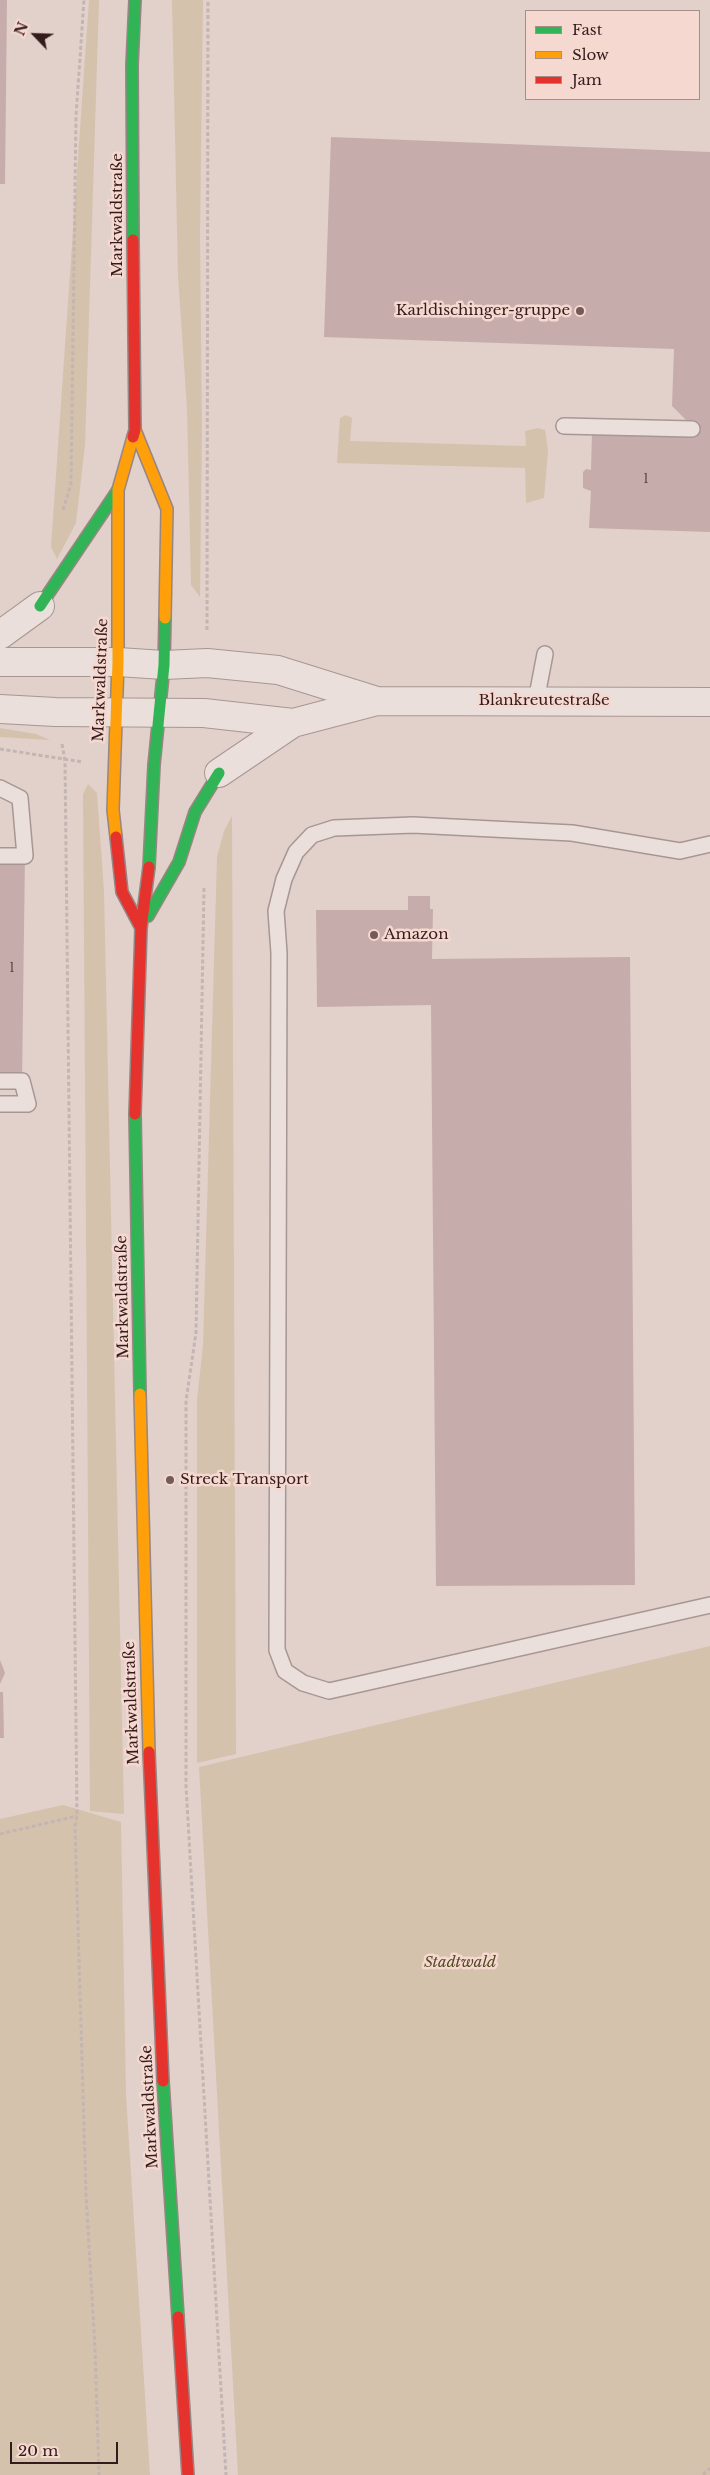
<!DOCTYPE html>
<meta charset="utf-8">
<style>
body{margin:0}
#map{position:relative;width:710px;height:2475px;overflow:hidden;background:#e2d0ca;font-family:"Libre Baskerville",serif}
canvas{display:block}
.legend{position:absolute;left:525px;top:10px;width:175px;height:90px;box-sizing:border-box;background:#f5d8cf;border:1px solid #a88d87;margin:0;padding:6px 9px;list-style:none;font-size:15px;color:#351c1c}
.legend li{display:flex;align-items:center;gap:10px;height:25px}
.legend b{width:25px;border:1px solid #a88d87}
.north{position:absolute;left:10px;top:10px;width:50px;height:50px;-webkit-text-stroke:4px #f5d8cf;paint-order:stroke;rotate:294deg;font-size:14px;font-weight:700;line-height:20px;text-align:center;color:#351c1c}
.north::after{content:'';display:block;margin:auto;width:18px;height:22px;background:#351c1c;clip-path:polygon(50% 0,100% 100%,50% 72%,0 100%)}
.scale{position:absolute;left:10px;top:2442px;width:108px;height:22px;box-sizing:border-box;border:2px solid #351c1c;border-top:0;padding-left:6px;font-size:15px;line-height:18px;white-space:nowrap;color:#351c1c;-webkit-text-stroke:4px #f5d8cf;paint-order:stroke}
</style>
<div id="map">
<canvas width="710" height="2475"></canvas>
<ul class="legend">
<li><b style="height:6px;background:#30b455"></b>Fast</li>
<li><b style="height:6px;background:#ff9f0a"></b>Slow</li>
<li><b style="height:6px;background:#e5322d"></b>Jam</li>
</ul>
<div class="north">N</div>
<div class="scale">20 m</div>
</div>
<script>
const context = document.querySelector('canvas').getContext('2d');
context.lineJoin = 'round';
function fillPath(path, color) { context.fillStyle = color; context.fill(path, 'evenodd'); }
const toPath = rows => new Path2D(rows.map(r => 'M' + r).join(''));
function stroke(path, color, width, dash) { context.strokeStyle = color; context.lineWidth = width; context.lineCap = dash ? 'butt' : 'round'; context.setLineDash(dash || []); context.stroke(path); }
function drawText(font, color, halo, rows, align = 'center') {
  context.font = font + ' "Libre Baskerville",serif'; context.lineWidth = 5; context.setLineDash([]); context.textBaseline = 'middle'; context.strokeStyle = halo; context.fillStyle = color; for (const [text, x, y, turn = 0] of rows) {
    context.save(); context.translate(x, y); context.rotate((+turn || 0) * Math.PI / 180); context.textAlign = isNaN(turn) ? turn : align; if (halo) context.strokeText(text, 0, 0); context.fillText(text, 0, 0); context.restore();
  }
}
const green = toPath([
 [89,0,99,0,85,445,76,523,57,559,51,547],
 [172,0,203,0,200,235,202,429,200,597,191,585,187,409,178,275],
 [346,415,352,418,350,441,526,446,525,431,538,428,545,430,548,450,544,498,526,503,525,468,337,463,340,418],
 [0,728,36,734,50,740,0,737],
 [88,784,97,793,104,891,124,1814,90,1811,83,794],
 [232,816,236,1754,197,1763,197,1400,203,1345,217,857,224,831],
 [710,1646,710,2475,238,2475,199,1767],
 [63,1805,121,1822,126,2095,150,2475,0,2475,0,1819]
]);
const building = toPath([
 [0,0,7,0,5,184,0,184],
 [331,137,710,152,710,532,589,528,591,491,583,488,583,472,586,469,591,470,592,432,692,426,672,406,674,349,324,337],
 [0,856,25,856,22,1081,0,1081],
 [408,896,430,896,430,909,433,909,432,959,630,957,635,1585,436,1586,431,1005,317,1007,316,910,408,910],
 [0,1660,5,1673,0,1684],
 [0,1692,3,1692,4,1738,0,1738]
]);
const path = toPath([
 [63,510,71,484,76,116,84,0],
 [207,630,208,0],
 [62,744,65,761,77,1816,75,1826,86,2194,95,2348,99,2475],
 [0,749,83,762],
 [204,888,196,1333,186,1401,186,1786,226,2475],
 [0,1834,77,1816],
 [703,2475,710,2468]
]);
const lane = toPath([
 [564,426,692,429],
 [536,701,545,654],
 [0,788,20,798,25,856,0,856],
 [710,844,680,851,572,833,413,825,334,828,312,835,296,852,284,879,276,911,279,953,277,1650,285,1671,303,1683,329,1691,710,1605],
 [0,1081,22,1081,28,1104,0,1104]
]);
const street = toPath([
 [0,635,40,606],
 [0,662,118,662,164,665,207,663,278,670,377,701],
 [0,709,55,712,204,713,293,723],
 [219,773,293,723,377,701,710,702]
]);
const fast = toPath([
 [133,240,132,65,135,0],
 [40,606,118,490],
 [149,867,154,765,164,665,165,618],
 [148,916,179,862,195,812,219,773],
 [135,1114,140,1394],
 [163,2081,178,2317]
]);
const slow = toPath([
 [135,430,167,509,165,618],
 [116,837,113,810,118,662,118,490,133,437],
 [140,1394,149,1752]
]);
const jam = toPath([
 [133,437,135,430,133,240],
 [116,837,122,892,141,928],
 [135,1114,141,928,149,867],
 [149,1752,163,2081],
 [178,2317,188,2475]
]);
const markers = [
 [580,311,5,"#725b59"],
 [374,935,5,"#725b59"],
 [170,1480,5,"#725b59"]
];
const numberNames = [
 ["1",646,480],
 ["1",12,969]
];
const streetNames = [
 ["Markwaldstraße",118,215,-90],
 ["Markwaldstraße",101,680,-88],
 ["Blankreutestraße",544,701],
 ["Markwaldstraße",123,1297,-91],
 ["Markwaldstraße",132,1703,-92],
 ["Markwaldstraße",150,2107,-93]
];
const poiNames = [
 ["Karldischinger-gruppe",570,311,"right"],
 ["Amazon",384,935],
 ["Streck Transport",180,1480]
];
const parkNames = [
 ["Stadtwald",460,1963]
];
fillPath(green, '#d5c2ac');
fillPath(building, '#c6adac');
stroke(lane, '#a79694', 18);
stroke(street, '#a79694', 30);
stroke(fast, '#978683', 14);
stroke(slow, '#978683', 14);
stroke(jam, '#978683', 14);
stroke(path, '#c3b5b2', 3, [4, 2.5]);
stroke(lane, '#eadfdb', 15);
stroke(street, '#eadfdb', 28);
stroke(fast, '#30b455', 11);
stroke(slow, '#ff9f0a', 11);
stroke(jam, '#e5322d', 11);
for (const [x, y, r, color] of markers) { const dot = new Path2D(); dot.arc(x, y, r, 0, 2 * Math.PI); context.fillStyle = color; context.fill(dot); stroke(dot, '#f5d8cf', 2); }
drawText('12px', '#594040', null, numberNames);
drawText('15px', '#351c1c', '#f5d8cf', streetNames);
drawText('15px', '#351c1c', '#f5d8cf', poiNames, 'left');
drawText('italic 15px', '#514723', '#f5d8cf', parkNames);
</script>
